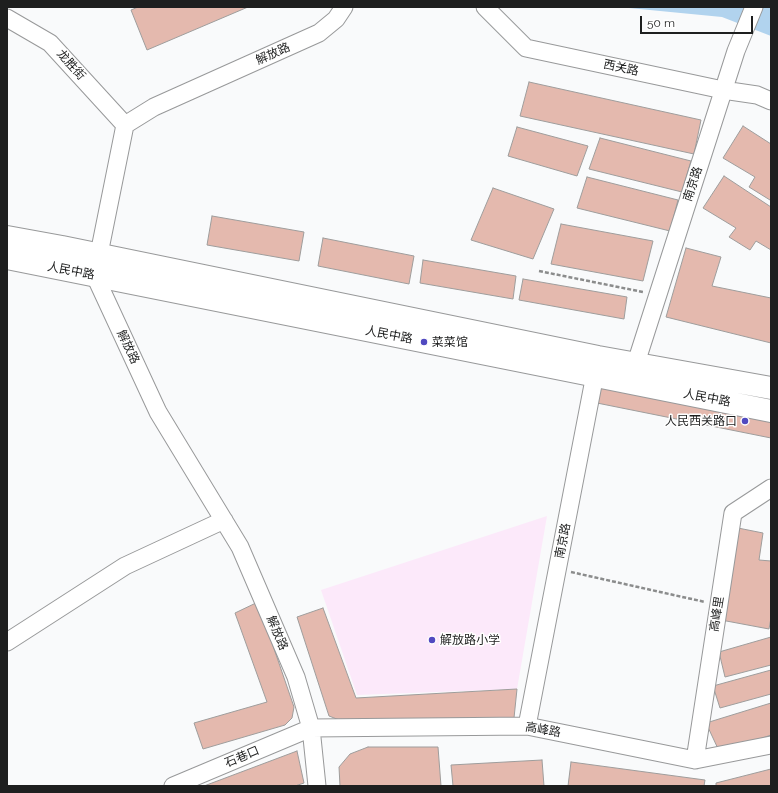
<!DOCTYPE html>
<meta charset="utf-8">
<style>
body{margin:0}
#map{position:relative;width:778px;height:793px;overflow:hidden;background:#f9fafb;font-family:Raleway,sans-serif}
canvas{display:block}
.frame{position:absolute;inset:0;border:8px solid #1e1f1f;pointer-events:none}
.scale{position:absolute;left:640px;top:16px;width:113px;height:18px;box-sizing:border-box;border:2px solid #1e1f1f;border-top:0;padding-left:5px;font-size:12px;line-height:14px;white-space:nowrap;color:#1e1f1f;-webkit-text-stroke:3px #fff;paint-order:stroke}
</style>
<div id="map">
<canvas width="778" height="793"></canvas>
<div class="frame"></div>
<div class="scale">50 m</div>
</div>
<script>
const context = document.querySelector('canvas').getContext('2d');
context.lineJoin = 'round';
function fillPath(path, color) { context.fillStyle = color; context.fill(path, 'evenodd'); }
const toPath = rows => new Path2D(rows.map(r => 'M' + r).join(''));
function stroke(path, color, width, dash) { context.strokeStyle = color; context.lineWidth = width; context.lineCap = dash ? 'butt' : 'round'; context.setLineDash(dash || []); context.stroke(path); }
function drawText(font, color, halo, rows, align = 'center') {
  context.font = font + ' Raleway,"Noto Sans SC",sans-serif'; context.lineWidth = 3; context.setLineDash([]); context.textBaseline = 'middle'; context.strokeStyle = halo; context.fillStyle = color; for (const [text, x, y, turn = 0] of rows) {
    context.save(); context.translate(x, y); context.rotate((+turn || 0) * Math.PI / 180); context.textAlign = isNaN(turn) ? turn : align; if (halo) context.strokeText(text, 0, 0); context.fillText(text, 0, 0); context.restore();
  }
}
const education = toPath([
 [547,516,517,689,357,695,321,590]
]);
const water = toPath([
 [625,7,771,7,771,36,722,17,629,8]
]);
const building = toPath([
 [138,7,248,7,147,50,131,10,138,7],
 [529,82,701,120,694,154,520,116,529,82],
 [743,126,771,144,771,197,770,200,749,187,755,177,723,158,743,126],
 [517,127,588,146,577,176,508,156,517,127],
 [600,138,691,161,682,192,589,169,600,138],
 [724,176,771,207,771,250,756,241,750,250,729,237,736,228,703,208,724,176],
 [587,177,678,200,670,231,577,208,587,177],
 [493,188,554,209,533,259,471,240,493,188],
 [212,216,304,232,299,261,207,245,212,216],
 [561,224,653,241,643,281,551,264,561,224],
 [323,238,414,256,409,284,318,266,323,238],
 [686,248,721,257,712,286,771,298,771,343,666,317,686,248],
 [423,260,516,276,513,299,420,283,423,260],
 [523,279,627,297,624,319,519,300,523,279],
 [585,382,771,418,771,438,582,400,585,382],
 [738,528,763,533,759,560,771,561,771,618,769,629,721,620,738,528],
 [258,602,294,707,292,718,285,725,203,749,194,723,267,702,235,613,258,602],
 [323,608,356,698,517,689,514,718,342,721,329,716,297,617,323,608],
 [771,637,771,665,725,677,719,652,771,637],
 [771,670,771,694,720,708,713,686,771,670],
 [771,703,771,735,720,753,706,723,771,703],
 [368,747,438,747,441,786,340,786,339,767,350,754,368,747],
 [297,751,304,783,295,786,204,786,297,751],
 [542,760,544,786,453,786,451,765,542,760],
 [571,762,705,780,704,786,568,786,571,762],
 [771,769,771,786,716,786,716,783,771,769]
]);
const path = toPath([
 [539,271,643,292],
 [571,572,705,602]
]);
const minor = toPath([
 [485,7,526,48,723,90,757,95,771,101],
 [7,18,50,43,125,125],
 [636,363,736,51,754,7],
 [7,642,125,566,224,520],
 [527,726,597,364],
 [695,760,733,513,771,488],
 [173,786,311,728,527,726,695,760,771,745],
 [317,786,311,728,296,677,240,547,158,412,95,276,99,254,125,125,154,107,319,33,336,19,344,7]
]);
const major = toPath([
 [7,237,62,247,598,357,771,388],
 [7,258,771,411]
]);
const markers = [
 [424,342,4,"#5049c0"],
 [745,421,4,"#5049c0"],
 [432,640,4,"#5049c0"]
];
const streetNames = [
 ["解放路",273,54,-24],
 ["龙胜街",71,65,48],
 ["西关路",621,68,12],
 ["南京路",693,184,-72],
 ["人民中路",71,271,11],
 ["人民中路",389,335,11],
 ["解放路",128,347,65],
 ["人民中路",707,398,11],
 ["南京路",563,541,-79],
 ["高峰里",717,614,-81],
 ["解放路",277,633,67],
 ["高峰路",543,730,10],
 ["石巷口",242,757,-23]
];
const poiNames = [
 ["菜菜馆",432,342],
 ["人民西关路口",737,421,"right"],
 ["解放路小学",440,640]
];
fillPath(education, '#fce9fa');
fillPath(water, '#b1d3ee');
fillPath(building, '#e4b9ae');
stroke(building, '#9e9d9c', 1);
stroke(minor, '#98999a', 19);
stroke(major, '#98999a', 24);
stroke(path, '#8b8c8c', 2.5, [4, 2]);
stroke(minor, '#fff', 17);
stroke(major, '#fff', 22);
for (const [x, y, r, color] of markers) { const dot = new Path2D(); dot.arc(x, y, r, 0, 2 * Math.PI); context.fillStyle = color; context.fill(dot); stroke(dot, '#fff', 1.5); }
drawText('12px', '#1e1f1f', '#fff', streetNames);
drawText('12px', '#1e1f1f', '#fff', poiNames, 'left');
</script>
